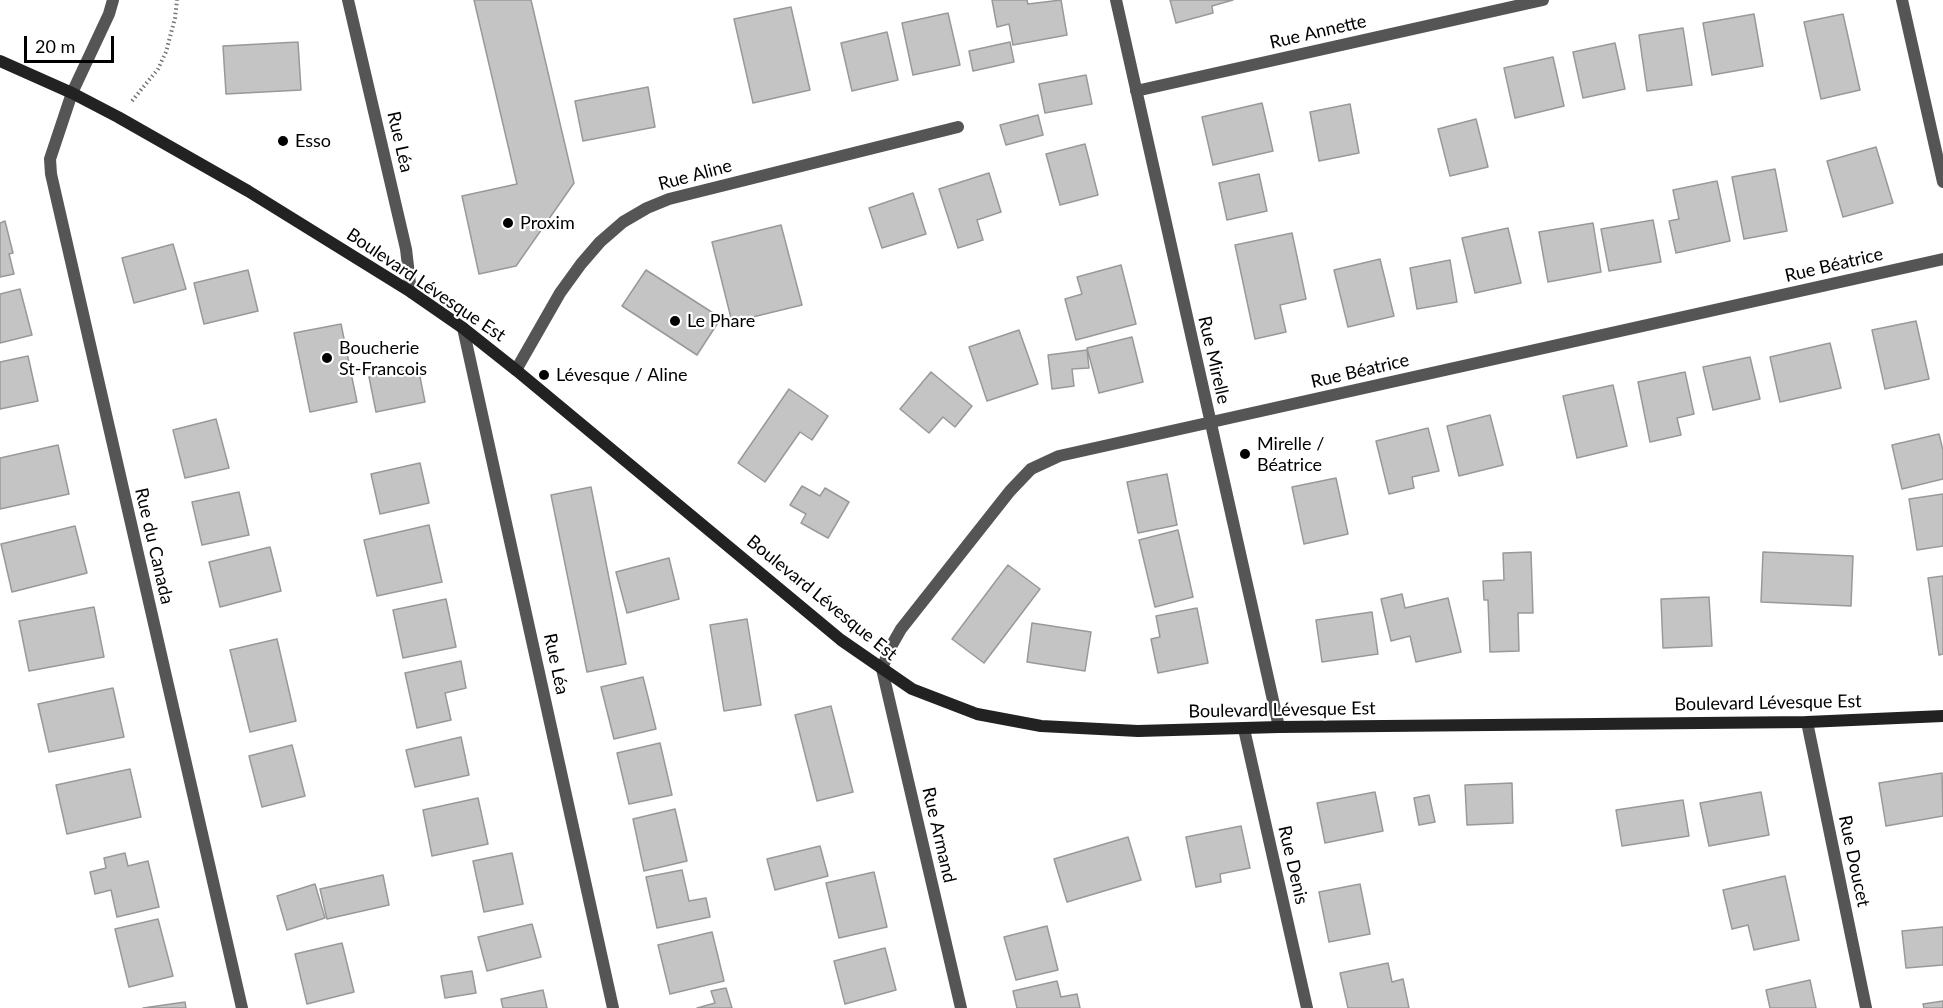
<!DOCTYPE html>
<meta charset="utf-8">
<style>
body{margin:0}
#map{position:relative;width:1943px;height:1008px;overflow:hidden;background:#fff;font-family:Lato,sans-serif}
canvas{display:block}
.scale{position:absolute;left:24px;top:36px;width:90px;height:27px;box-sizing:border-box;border:3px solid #000;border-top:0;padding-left:8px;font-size:18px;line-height:21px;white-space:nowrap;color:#000;-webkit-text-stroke:4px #fff;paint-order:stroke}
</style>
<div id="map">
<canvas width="1943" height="1008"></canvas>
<div class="scale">20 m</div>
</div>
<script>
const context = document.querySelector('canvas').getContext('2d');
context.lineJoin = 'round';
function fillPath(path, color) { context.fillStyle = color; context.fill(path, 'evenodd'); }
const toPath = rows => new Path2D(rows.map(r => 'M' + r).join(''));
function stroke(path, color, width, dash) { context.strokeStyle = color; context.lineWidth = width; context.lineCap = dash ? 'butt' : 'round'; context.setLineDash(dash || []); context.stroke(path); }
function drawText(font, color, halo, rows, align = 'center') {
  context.font = font + ' Lato,sans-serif'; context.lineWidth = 4.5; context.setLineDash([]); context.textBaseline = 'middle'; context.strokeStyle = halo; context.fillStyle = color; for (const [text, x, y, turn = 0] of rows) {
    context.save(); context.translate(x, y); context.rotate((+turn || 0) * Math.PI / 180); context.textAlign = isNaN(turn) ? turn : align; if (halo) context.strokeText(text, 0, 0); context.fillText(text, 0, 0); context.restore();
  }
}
const building = toPath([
 [474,0,531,0,574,183,516,266,479,274,462,196,517,184,474,0],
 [992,0,1027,0,1028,4,1061,0,1067,35,1013,45,1009,24,997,27,992,0],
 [1170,0,1233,0,1212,6,1213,13,1176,23,1170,0],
 [791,7,810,90,753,103,734,19,791,7],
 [948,13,960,65,913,75,902,23,948,13],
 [1754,14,1763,66,1712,75,1703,23,1754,14],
 [1843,14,1860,90,1821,99,1804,22,1843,14],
 [1683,28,1692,85,1647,91,1639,35,1683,28],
 [887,32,898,80,852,91,841,43,887,32],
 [298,42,301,90,226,94,223,46,298,42],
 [1010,42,1014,62,973,71,969,51,1010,42],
 [1615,43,1625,89,1583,98,1573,52,1615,43],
 [1553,57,1564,106,1515,118,1504,68,1553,57],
 [1086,75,1092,104,1045,113,1039,84,1086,75],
 [648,87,655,127,583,141,575,101,648,87],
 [1262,103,1273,151,1213,165,1202,117,1262,103],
 [1350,104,1359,153,1319,161,1310,112,1350,104],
 [1038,115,1043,135,1006,145,1000,125,1038,115],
 [1476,119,1488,167,1450,176,1438,129,1476,119],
 [1085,144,1098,195,1060,205,1046,154,1085,144],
 [1876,147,1893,203,1843,217,1827,161,1876,147],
 [1775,169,1787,231,1744,239,1732,177,1775,169],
 [989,173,1001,212,977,220,983,240,958,248,939,189,989,173],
 [1259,174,1267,211,1227,220,1219,183,1259,174],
 [1717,181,1730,241,1676,253,1669,221,1679,219,1673,190,1717,181],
 [913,193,926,234,882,248,869,208,913,193],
 [1653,220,1661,262,1609,271,1601,229,1653,220],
 [5,221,13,253,9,254,14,274,0,277,0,223,5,221],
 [1593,223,1601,272,1548,282,1539,232,1593,223],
 [781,225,802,305,732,322,712,242,781,225],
 [1508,228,1521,283,1475,293,1462,238,1508,228],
 [1292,233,1306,299,1280,305,1286,332,1255,339,1235,245,1292,233],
 [173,244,186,289,134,303,122,258,173,244],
 [1380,259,1394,316,1348,327,1334,270,1380,259],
 [1450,260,1457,302,1417,309,1410,268,1450,260],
 [1121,265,1136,324,1076,340,1065,299,1082,294,1077,277,1121,265],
 [248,270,258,311,204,324,194,283,248,270],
 [646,270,721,318,697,355,622,306,646,270],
 [20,289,32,335,0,343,0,294,20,289],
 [1916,321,1929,379,1885,389,1872,330,1916,321],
 [341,324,357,402,310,412,294,333,341,324],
 [1019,330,1038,384,987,401,969,347,1019,330],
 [1132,337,1143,382,1099,393,1087,348,1132,337],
 [1830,343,1841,388,1780,402,1770,357,1830,343],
 [1087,350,1089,368,1072,369,1074,386,1052,389,1048,355,1087,350],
 [28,356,38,401,0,409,0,362,28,356],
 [1750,357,1760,399,1713,410,1703,367,1750,357],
 [418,367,425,402,376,412,369,377,418,367],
 [931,372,972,406,955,427,943,417,929,433,900,409,931,372],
 [1685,372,1694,414,1677,418,1681,435,1650,442,1638,382,1685,372],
 [1613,385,1627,446,1577,458,1563,396,1613,385],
 [789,389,828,416,812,440,800,432,765,482,738,463,789,389],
 [1490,415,1503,465,1459,476,1447,426,1490,415],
 [216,419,229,468,185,478,173,430,216,419],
 [1428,428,1439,471,1412,477,1414,488,1389,494,1376,441,1428,428],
 [1939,434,1943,450,1943,479,1902,489,1892,445,1939,434],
 [58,445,69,494,0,509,0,458,58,445],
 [420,463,429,503,380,514,371,474,420,463],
 [1167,474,1177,525,1138,533,1127,482,1167,474],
 [1336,478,1348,534,1304,544,1292,487,1336,478],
 [802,486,820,496,825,488,849,502,828,538,801,523,806,514,790,505,802,486],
 [591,487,626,664,587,672,551,495,591,487],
 [239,492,249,535,202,545,192,502,239,492],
 [1943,494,1943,546,1917,550,1909,499,1943,494],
 [429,525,442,582,377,596,364,540,429,525],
 [75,526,87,573,12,592,1,544,75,526],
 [1178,530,1193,597,1155,607,1139,540,1178,530],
 [270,547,281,591,220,607,209,562,270,547],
 [1531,552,1533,613,1518,613,1519,651,1490,652,1488,600,1484,600,1483,581,1504,580,1503,553,1531,552],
 [1763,552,1853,556,1851,606,1761,602,1763,552],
 [669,558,679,599,627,613,616,572,669,558],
 [1008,565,1040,589,984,663,952,639,1008,565],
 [1943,576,1943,654,1939,655,1928,578,1943,576],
 [1402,594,1405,608,1448,598,1461,652,1416,662,1410,636,1391,641,1381,599,1402,594],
 [1709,597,1712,646,1663,648,1661,599,1709,597],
 [446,599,456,647,403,658,393,610,446,599],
 [94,607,104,657,29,671,19,621,94,607],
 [1197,608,1208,663,1158,673,1151,639,1160,637,1156,616,1197,608],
 [1372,612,1378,654,1322,662,1316,620,1372,612],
 [747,619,761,705,724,711,710,625,747,619],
 [1032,623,1091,632,1085,671,1027,662,1032,623],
 [277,639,296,721,250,732,230,650,277,639],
 [461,661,466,688,445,693,451,720,417,728,405,673,461,661],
 [643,677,656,729,614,739,601,687,643,677],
 [113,688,124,737,49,752,38,704,113,688],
 [831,706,853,792,817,801,795,715,831,706],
 [461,737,469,775,415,787,406,750,461,737],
 [660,743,672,795,629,804,617,753,660,743],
 [292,745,305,796,262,807,249,756,292,745],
 [130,769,141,817,67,834,56,785,130,769],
 [1942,773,1943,816,1886,826,1879,783,1942,773],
 [1512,783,1513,823,1467,825,1465,785,1512,783],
 [1375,792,1383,831,1325,843,1317,803,1375,792],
 [1761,792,1769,835,1709,846,1700,803,1761,792],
 [1429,795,1435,822,1419,825,1414,798,1429,795],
 [478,798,488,844,432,856,423,810,478,798],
 [1683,800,1689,836,1622,846,1616,810,1683,800],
 [675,809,687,861,644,871,633,819,675,809],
 [1241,826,1250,868,1220,874,1221,882,1196,887,1186,837,1241,826],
 [1128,837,1141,880,1067,902,1054,859,1128,837],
 [820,846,828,876,775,890,767,859,820,846],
 [125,853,128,866,148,861,159,907,117,917,111,890,95,894,90,872,106,868,104,858,125,853],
 [512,853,523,904,484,912,473,861,512,853],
 [682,870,689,901,706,898,710,917,657,928,646,877,682,870],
 [874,872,887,927,839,938,826,883,874,872],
 [383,875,389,905,327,919,320,889,383,875],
 [1785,876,1799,940,1754,950,1748,925,1732,929,1723,890,1785,876],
 [315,884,325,918,287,930,277,896,315,884],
 [1360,884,1370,934,1329,942,1319,892,1360,884],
 [158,919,173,976,129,987,115,929,158,919],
 [532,924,541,957,487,971,478,937,532,924],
 [1047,926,1058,970,1016,980,1004,937,1047,926],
 [1943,927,1943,965,1906,968,1902,931,1943,927],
 [712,932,724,981,670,994,658,945,712,932],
 [342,943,354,992,307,1004,295,954,342,943],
 [885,948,896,990,845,1004,834,961,885,948],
 [1388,963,1392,982,1403,979,1409,1008,1348,1008,1340,973,1388,963],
 [472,971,476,993,445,998,441,976,472,971],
 [1810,980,1816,1008,1770,1008,1766,990,1810,980],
 [1057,981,1061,997,1077,994,1080,1008,1017,1008,1013,991,1057,981],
 [726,988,732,1008,697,1008,715,1003,711,991,726,988],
 [543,990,547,1008,503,1008,501,999,543,990],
 [1943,1001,1943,1008,1924,1008,1923,1004,1943,1001],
 [185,1002,186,1008,143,1008,185,1002]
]);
const path = toPath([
 [132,101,158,69,166,52,175,18,177,0]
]);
const street = toPath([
 [113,0,109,14,72,93,50,159,51,174,242,1008],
 [348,0,406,249,411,292],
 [1116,0,1279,727],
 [1902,0,1943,182],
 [1136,91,1543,0],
 [463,328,613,1008],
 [516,370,560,293,581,264,600,242,623,222,647,208,669,199,958,127],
 [1807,722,1866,1008],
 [1244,729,1307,1008],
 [961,1008,882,669,889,650,901,629,1010,491,1031,469,1059,456,1943,259]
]);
const secondary = toPath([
 [0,61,72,93,118,117,248,191,411,292,463,328,516,370,841,640,912,689,977,714,1041,726,1138,731,1279,727,1807,722,1943,716]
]);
const markers = [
 [283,141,6,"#000"],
 [508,223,6,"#000"],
 [675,321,6,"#000"],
 [327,358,6,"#000"],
 [544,375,6,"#000"],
 [1245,454,6,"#000"]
];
const streetNames = [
 ["Rue Annette",1318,32,-13],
 ["Rue Léa",400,142,77],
 ["Rue Aline",695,175,-15],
 ["Rue Béatrice",1834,265,-13],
 ["Boulevard Lévesque Est",426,285,34],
 ["Rue Mirelle",1214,360,77],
 ["Rue Béatrice",1360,371,-13],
 ["Rue du Canada",154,546,77],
 ["Boulevard Lévesque Est",822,598,39],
 ["Rue Léa",556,664,78],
 ["Boulevard Lévesque Est",1768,703,-1],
 ["Boulevard Lévesque Est",1282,710,-1],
 ["Rue Armand",939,835,77],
 ["Rue Doucet",1854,861,78],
 ["Rue Denis",1293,865,77]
];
const poiNames = [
 ["Esso",295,141],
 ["Proxim",520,223],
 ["Le Phare",687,321],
 ["Boucherie",339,348],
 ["St-Francois",339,369],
 ["Lévesque / Aline",556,375],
 ["Mirelle /",1257,444],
 ["Béatrice",1257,465]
];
fillPath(building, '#c4c4c4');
stroke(building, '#999', 1.5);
stroke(path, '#777', 4, [1.5, 3]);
stroke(street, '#555', 12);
stroke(secondary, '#222', 12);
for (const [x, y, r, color] of markers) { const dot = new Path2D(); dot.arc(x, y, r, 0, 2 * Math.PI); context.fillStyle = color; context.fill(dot); stroke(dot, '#fff', 2); }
drawText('18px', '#000', '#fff', streetNames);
drawText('18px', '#000', '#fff', poiNames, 'left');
</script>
